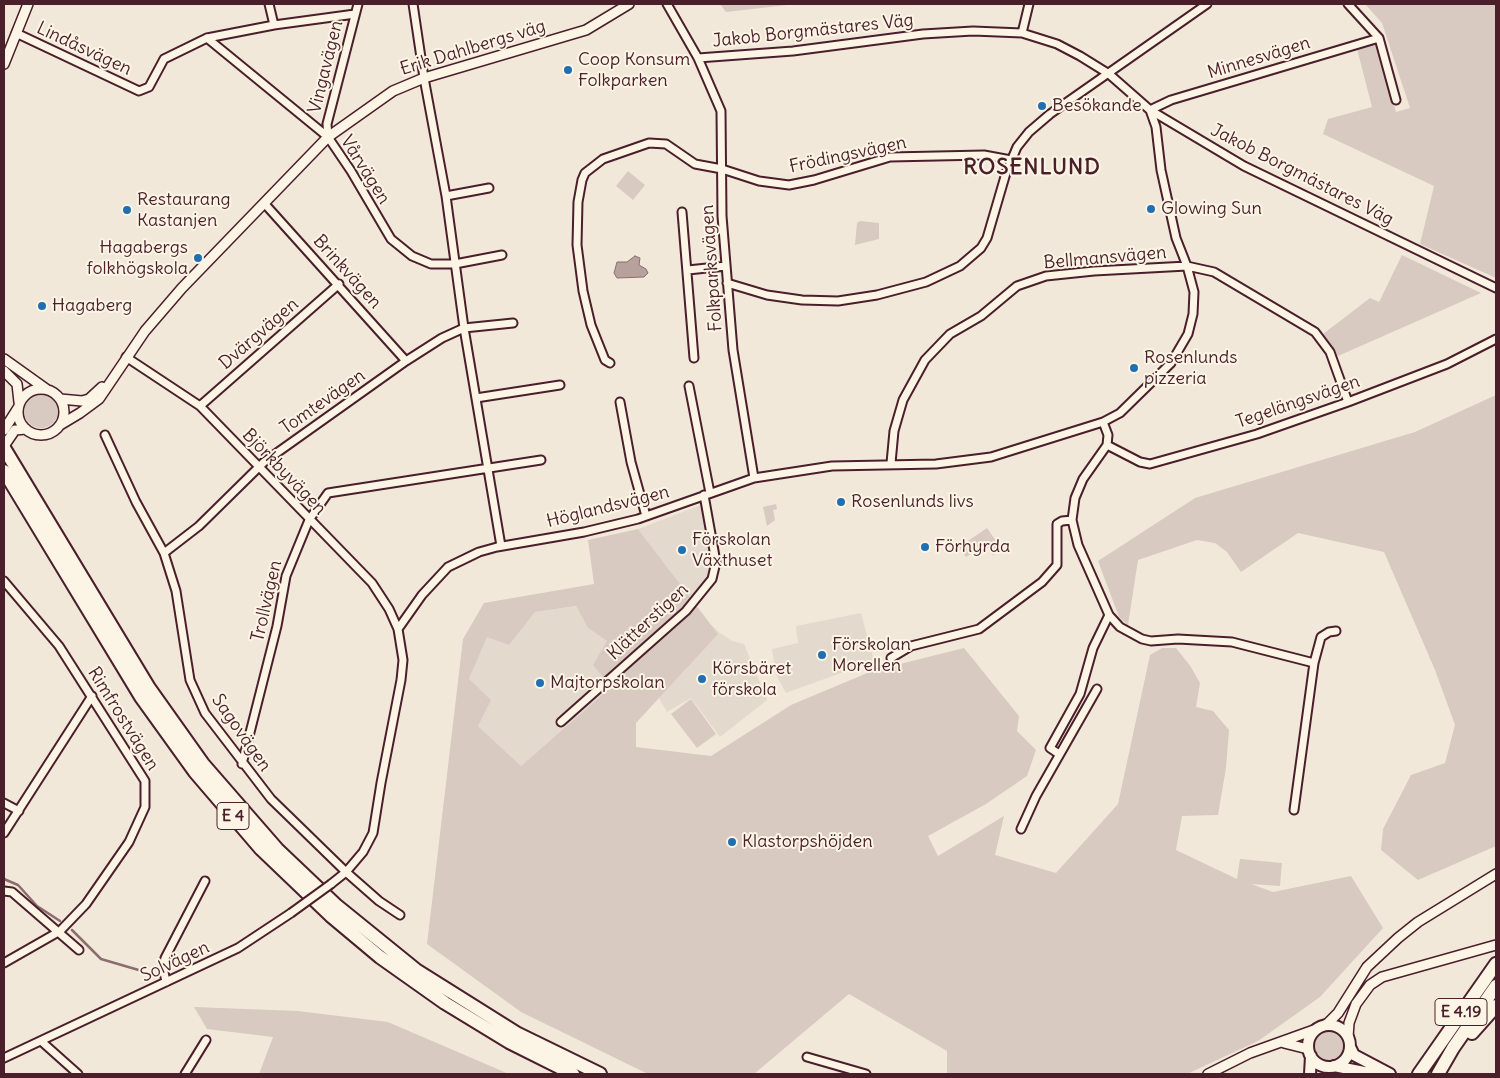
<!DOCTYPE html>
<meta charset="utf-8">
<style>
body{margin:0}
#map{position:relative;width:1500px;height:1078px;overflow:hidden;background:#f1e8da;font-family:Delius,sans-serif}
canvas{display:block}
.frame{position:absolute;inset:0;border:5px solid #4a1f2b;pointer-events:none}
</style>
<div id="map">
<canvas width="1500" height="1078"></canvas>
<div class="frame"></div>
</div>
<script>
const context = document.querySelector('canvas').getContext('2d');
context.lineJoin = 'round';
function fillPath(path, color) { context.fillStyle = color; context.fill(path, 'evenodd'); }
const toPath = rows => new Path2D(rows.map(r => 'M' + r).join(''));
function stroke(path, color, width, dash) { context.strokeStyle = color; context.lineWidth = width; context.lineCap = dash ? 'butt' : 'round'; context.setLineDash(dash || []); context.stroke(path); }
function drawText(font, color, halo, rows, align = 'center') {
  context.font = font + ' Delius,sans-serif'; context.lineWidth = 4; context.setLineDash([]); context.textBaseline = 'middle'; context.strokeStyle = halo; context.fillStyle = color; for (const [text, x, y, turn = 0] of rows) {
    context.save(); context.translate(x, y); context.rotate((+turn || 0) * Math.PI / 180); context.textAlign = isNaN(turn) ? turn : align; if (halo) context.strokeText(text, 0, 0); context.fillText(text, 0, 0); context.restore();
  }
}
const built = toPath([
 [701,505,713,567,709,578,690,598,638,529],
 [576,606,588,628,607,641,611,687,521,766,478,726,469,679,487,636,509,644,535,612],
 [696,611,720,633,732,641,744,644,767,700,720,737,691,698,667,712,638,663],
 [861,613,874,661,786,693,776,675,772,649,798,643,796,626]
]);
const green = toPath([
 [720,4,796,4,726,12],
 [1365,4,1496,4,1496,278,1420,244,1434,186,1323,134,1328,119,1372,107,1357,49,1375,42,1396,112,1410,108,1382,23],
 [628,171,645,185,633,200,616,186],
 [860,221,879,223,879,239,855,245,857,223],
 [1402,255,1481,293,1338,356,1323,334,1370,298,1379,302],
 '24 411a17 17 0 1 1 34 0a17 17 0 1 1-34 0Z',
 [1496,395,1496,846,1418,880,1381,850,1383,829,1411,775,1445,763,1455,725,1435,670,1384,552,1298,533,1241,572,1227,552,1215,543,1197,540,1138,560,1128,625,1119,617,1098,561,1195,498,1415,432],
 [776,504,777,509,773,510,775,520,767,526,763,507],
 [987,528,996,541,994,543,999,552,993,555,988,548,979,548,966,557,959,547],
 [638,529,718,634,636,723,636,747,711,756,791,705,872,671,964,648,1019,716,1017,731,1036,750,1027,776,986,804,928,836,938,856,1004,816,995,855,1056,873,1118,804,1150,655,1162,648,1176,648,1191,667,1200,683,1196,707,1213,711,1229,730,1226,768,1218,815,1182,816,1176,850,1237,879,1240,859,1282,863,1280,886,1251,884,1273,892,1351,876,1383,928,1320,997,1258,1041,1187,1074,947,1074,947,1051,849,994,754,1074,648,1074,521,1012,427,944,463,639,484,603,594,584,588,540],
 [576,606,588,628,607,641,593,665,611,687,521,766,478,726,491,700,469,679,487,637,509,645,535,612],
 [691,699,716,734,697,748,671,714],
 [194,1007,298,1011,388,1022,509,1074,259,1074,273,1037,207,1029],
 '1313 1046a16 16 0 1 1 32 0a16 16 0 1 1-32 0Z'
]);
const water = toPath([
 [635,256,640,258,639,265,646,269,648,273,644,277,617,278,614,273,617,262,627,262,635,256]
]);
const stream = toPath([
 [4,879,18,885,37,906,60,921],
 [72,930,101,959,142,971,154,977]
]);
const street = toPath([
 [269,4,274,25],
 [413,4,424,78,446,196,464,328,501,546],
 [667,4,698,58,721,111,722,216,733,350,754,478],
 [1348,4,1379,38,1396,100],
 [16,33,139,91,149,87,164,59,207,38,274,25,355,14],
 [1022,33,1029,4],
 [207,38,328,137,351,171,391,239,412,256,431,264,455,264,502,255],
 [698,58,793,51,923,34,973,31,1022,33,1057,44,1080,56,1109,74,1150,110,1244,166,1496,288],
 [1150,110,1171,100,1379,38],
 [328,137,327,124,358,4],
 [446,196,489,188],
 [264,203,406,361],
 [682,212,694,358],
 [688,270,726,266],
 [727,283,767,295,802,300,838,301,877,295,926,282,960,266,981,248,987,238,1006,173,1017,147,1029,132,1050,114,1207,4],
 [126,357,200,406,372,583,389,609,398,629,403,660,401,680,381,783,373,833,363,852,346,872,331,884],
 [610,363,605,360,591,325,583,291,577,245,578,202,582,180,585,173,603,159,649,143,666,144,695,164,722,169,759,181,789,185,814,180,890,157,984,155,1011,160],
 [689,386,710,493],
 [476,398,560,385],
 [620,402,631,462,646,516],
 [200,406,339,284],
 [1103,422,1108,435,1107,445,1083,479,1075,498,1072,520,1078,545,1109,615,1120,627,1142,639,1151,641,1178,639,1232,642,1314,663],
 [105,435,136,502,164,553,176,591,190,680,205,713,271,799,346,872,379,901,400,915],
 [1107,445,1140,462,1150,464,1257,434,1348,402,1447,364,1496,339],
 [891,463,894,431,903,400,925,360,950,334,981,316,1017,286,1046,276,1094,271,1187,266,1214,272,1315,332,1330,352,1348,402],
 [164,553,199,526,264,462,406,361,442,338,464,328,513,323],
 [4,581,59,646,145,781,145,807,129,842,86,904,60,931,4,963],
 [398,629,422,595,448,567,479,552,497,547,584,532,638,519,754,478,832,466,936,464,991,457,1103,422,1120,413,1171,363,1188,334,1193,314,1194,292,1187,266,1176,238,1161,170,1156,127,1150,110],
 [891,658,911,646,979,629,1042,582,1057,565,1057,524,1062,521,1072,520],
 [561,722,686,611,712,579,716,562,704,495],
 [1059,754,1050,748,1080,694,1093,648,1109,615],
 [242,764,277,626,286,576,309,520,328,493,541,460],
 [4,803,19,811],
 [1294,810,1314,663,1321,637,1329,632,1336,631],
 [1021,829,1036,796,1097,689],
 [4,833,92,696],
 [4,891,12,892,79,950],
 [166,982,163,967,165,958,205,881],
 [41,1041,78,1074],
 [807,1057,866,1074],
 [4,1058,238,948,291,913],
 [185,1074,206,1040]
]);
const secondary = toPath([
 [4,64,28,4],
 [4,359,46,389],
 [4,371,17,384,19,402],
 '18 412a23 23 0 1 1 46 0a23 23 0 1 1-46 0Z',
 [60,399,82,401,89,399,102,387],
 [60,425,80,413,99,399,145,331,182,288,328,137,393,91,424,78,586,30,629,4],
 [4,430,18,408],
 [4,446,15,430,26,429],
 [1326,1025,1338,1013,1367,967,1398,938,1418,922,1496,874],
 [1348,1037,1349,1023,1356,1004,1370,985,1382,977,1496,945],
 [1284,1043,1308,1049],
 [1208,1074,1250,1053,1314,1030]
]);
const primary = toPath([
 '1308 1046a21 21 0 1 1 42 0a21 21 0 1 1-42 0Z',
 [1350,1047,1354,1055,1390,1074],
 [1334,1066,1374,1074],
 [1310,1074,1311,1056]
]);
const highway = toPath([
 [4,448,149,688,203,764,277,849,337,906,416,970,518,1034,600,1074],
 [4,471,141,697,195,772,261,849,331,916,380,957,445,1003,509,1042,573,1074],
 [1472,1033,1496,1006],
 [1419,1074,1496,964],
 [1438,1074,1453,1048,1496,986]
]);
const streetBridge = toPath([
 [291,913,331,884]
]);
const markers = [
 [568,70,5,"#1f6fb2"],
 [1042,106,5,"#1f6fb2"],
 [1151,209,5,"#1f6fb2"],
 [127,210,5,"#1f6fb2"],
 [198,258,5,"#1f6fb2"],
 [42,306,5,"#1f6fb2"],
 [1134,368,5,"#1f6fb2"],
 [841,502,5,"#1f6fb2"],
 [925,547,5,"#1f6fb2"],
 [682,550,5,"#1f6fb2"],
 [822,655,5,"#1f6fb2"],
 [702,679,5,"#1f6fb2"],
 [540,683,5,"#1f6fb2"],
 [732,842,5,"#1f6fb2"]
];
const shields = [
 [233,816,32],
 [1461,1012,52]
];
const shieldNames = [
 ["E 4",233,816],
 ["E 4.19",1461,1012]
];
const streetNames = [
 ["Jakob Borgmästares Väg",813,31,-6],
 ["Erik Dahlbergs väg",473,48,-17],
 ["Lindåsvägen",84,49,25],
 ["Minnesvägen",1259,58,-17],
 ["Vingavägen",326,67,-76],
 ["Frödingsvägen",848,155,-12],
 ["Vårvägen",365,170,58],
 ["Jakob Borgmästares Väg",1302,175,27],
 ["Bellmansvägen",1105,258,-5],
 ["Folkparksvägen",712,268,-94],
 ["Brinkvägen",347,272,48],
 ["Dvärgvägen",259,334,-41],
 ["Tomtevägen",323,402,-35],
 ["Tegelängsvägen",1298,402,-19],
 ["Björkbyvägen",284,472,46],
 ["Höglandsvägen",608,507,-14],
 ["Trollvägen",267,601,-77],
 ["Klätterstigen",648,622,-43],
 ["Rimfrostvägen",123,719,58],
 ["Sagovägen",241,733,55],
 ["Solvägen",175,962,-25]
];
const poiNames = [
 ["Coop Konsum",578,60],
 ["Folkparken",578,81],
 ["Besökande",1052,106],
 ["Restaurang",137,200],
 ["Kastanjen",137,221],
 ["Glowing Sun",1161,209],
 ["Hagabergs",188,248,"right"],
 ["folkhögskola",188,269,"right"],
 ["Hagaberg",52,306],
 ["Rosenlunds",1144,358],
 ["pizzeria",1144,379],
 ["Rosenlunds livs",851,502],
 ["Förskolan",692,540],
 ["Växthuset",692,561],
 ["Förhyrda",935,547],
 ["Förskolan",832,645],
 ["Morellen",832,666],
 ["Körsbäret",712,669],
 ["förskola",712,690],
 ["Majtorpskolan",550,683],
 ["Klastorpshöjden",742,842]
];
const districtNames = [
 ["ROSENLUND",1032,168]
];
fillPath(built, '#e4d9cd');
fillPath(green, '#d8cac0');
fillPath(water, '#b6a19c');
stroke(water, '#8b6d6f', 1);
stroke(stream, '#8b6d6f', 2.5);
stroke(street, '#4a1f2b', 11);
stroke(secondary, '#4a1f2b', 12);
stroke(primary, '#4a1f2b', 14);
stroke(highway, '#4a1f2b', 16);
stroke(street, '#fcf5e5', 7);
stroke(secondary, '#fcf5e5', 9);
stroke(primary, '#fcf5e5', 10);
stroke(highway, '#fcf5e5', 12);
stroke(streetBridge, '#4a1f2b', 11, []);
stroke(streetBridge, '#fcf5e5', 7);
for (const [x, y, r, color] of markers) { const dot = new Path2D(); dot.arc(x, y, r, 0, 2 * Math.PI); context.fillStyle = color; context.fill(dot); stroke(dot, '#fcf5e5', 2); }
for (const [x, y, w] of shields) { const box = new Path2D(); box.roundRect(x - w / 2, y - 13.5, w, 27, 4); context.fillStyle = '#fcf5e5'; context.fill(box); stroke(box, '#4a1f2b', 1); }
drawText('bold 16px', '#4a1f2b', null, shieldNames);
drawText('18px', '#4a1f2b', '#fcf5e5', streetNames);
drawText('18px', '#4a1f2b', '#fcf5e5', poiNames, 'left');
context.letterSpacing = '1px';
drawText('bold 22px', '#4a1f2b', '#fcf5e5', districtNames);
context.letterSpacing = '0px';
</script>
